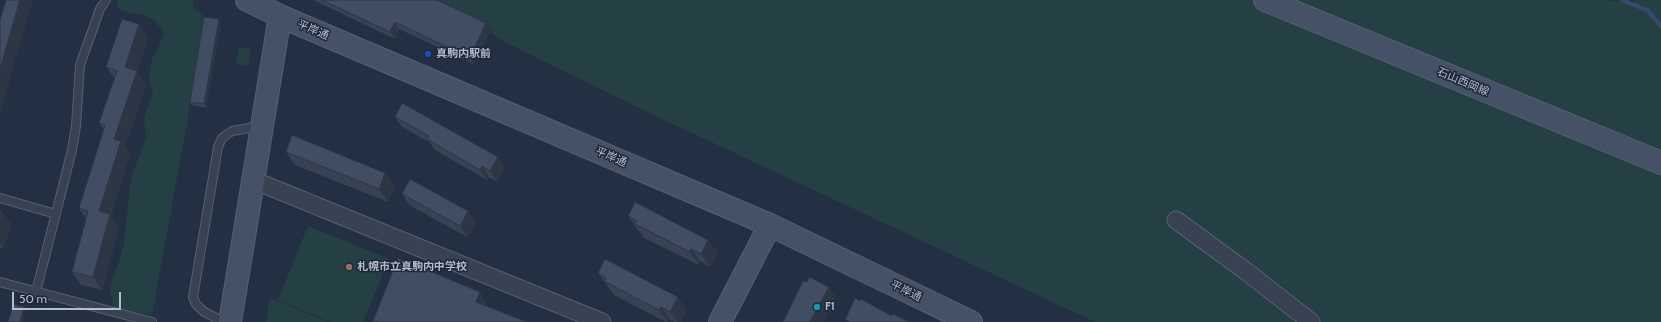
<!DOCTYPE html>
<meta charset="utf-8">
<style>
body{margin:0}
#map{position:relative;width:1661px;height:322px;overflow:hidden;background:#233043;font-family:Cabin,sans-serif}
canvas{display:block}
.scale{position:absolute;left:12px;top:292px;width:109px;height:18px;box-sizing:border-box;border:2px solid #b5bdcd;border-top:0;padding-left:5px;font-size:12px;line-height:14px;white-space:nowrap;color:#b5bdcd;-webkit-text-stroke:3px #1d2738;paint-order:stroke}
</style>
<div id="map">
<canvas width="1661" height="322"></canvas>
<div class="scale">50 m</div>
</div>
<script>
const context = document.querySelector('canvas').getContext('2d');
context.lineJoin = 'round';
function fillPath(path, color) { context.fillStyle = color; context.fill(path, 'evenodd'); }
const toPath = rows => new Path2D(rows.map(r => 'M' + r).join(''));
function stroke(path, color, width, dash) { context.strokeStyle = color; context.lineWidth = width; context.lineCap = dash ? 'butt' : 'round'; context.setLineDash(dash || []); context.stroke(path); }
function drawText(font, color, halo, rows, align = 'center') {
  context.font = font + ' Cabin,"Noto Sans JP",sans-serif'; context.lineWidth = 3; context.setLineDash([]); context.textBaseline = 'middle'; context.strokeStyle = halo; context.fillStyle = color; for (const [text, x, y, turn = 0] of rows) {
    context.save(); context.translate(x, y); context.rotate((+turn || 0) * Math.PI / 180); context.textAlign = isNaN(turn) ? turn : align; if (halo) context.strokeText(text, 0, 0); context.fillText(text, 0, 0); context.restore();
  }
}
const green = toPath([
 [118,0,193,0,193,7,206,18,152,315,141,314,113,306,110,292,111,284,119,262,124,243,131,178,146,138,144,120,147,108,153,93,149,80,152,58,158,49,164,32,154,20,147,16,123,11,117,7],
 [434,0,1604,0,1631,2,1636,0,1661,0,1661,322,1095,322,643,110,501,40,493,34,490,27],
 [239,47,251,49,248,66,236,64],
 [308,226,389,259,363,322,331,322,278,300],
 [270,298,328,322,266,322]
]);
const stream = toPath([
 [1622,0,1647,10,1661,26]
]);
const lane = toPath([
 [0,198,56,214],
 [0,282,152,322],
 [36,292,72,150,76,126,80,65,100,9,106,0],
 [223,322,203,311,196,304,193,297,218,147,222,138,232,131,260,126]
]);
const street = toPath([
 [253,180,602,322],
 [1176,220,1247,272,1311,322]
]);
const secondary = toPath([
 [247,0,280,16,770,225,971,322],
 [1265,0,1661,163],
 [230,322,280,16],
 [720,322,770,225]
]);
const wall = toPath([
 [313,0,437,0,486,23,491,30,474,64,399,29,395,39],
 [221,23,206,108,192,105,190,102],
 [148,37,137,72,146,85,125,146,130,154,111,216,119,228,102,290,81,285,72,272,86,219,79,208,104,130,99,123,114,78,106,67],
 [395,117,498,157,505,167,497,182,489,177,487,180,435,150,430,143,402,127],
 [286,152,385,173,395,186,388,202,295,165],
 [402,194,476,222,467,237,409,205],
 [0,210,11,224,4,249,0,248],
 [628,216,708,240,718,253,710,267,701,262,699,265,644,238],
 [598,273,687,310,681,322,674,322,670,320,669,322,666,322,614,295]
]);
const shadedWall = toPath([
 [20,0,33,0,0,114,0,69],
 [219,19,221,23,206,108,204,104],
 [395,22,399,29,395,39,390,32],
 [486,23,491,30,474,64,470,58],
 [139,24,148,37,137,72,146,85,125,146,130,154,111,216,119,228,102,290,93,277,99,211,114,139,125,67],
 [498,157,505,167,497,182,490,171],
 [482,166,489,177,487,180,480,170],
 [385,173,395,186,388,202,379,189],
 [1,211,11,224,4,249,0,244,0,216],
 [468,211,476,222,467,237,460,226],
 [708,240,718,253,710,267,701,254],
 [691,249,701,262,699,265,690,252],
 [829,287,836,297,824,322,810,322],
 [480,292,487,303,484,313,476,302],
 [678,297,687,310,681,322,678,322,670,312],
 [24,307,26,310,23,322,20,322],
 [661,307,670,320,669,322,668,322,659,310]
]);
const building = toPath([
 [6,0,20,0,0,69,0,20,6,0],
 [322,0,437,0,486,23,470,58,395,22,390,32,322,0],
 [204,17,219,19,204,104,190,102,204,17],
 [122,19,139,24,125,67,137,71,114,139,121,141,99,211,110,214,93,277,72,272,88,211,79,208,105,125,99,123,117,71,106,67,122,19],
 [402,103,498,157,490,171,482,166,480,170,427,139,429,136,395,117,402,103],
 [292,135,385,173,379,189,286,152,292,135],
 [410,179,468,211,460,226,402,194,410,179],
 [635,202,708,240,701,254,691,249,690,252,635,224,637,221,628,216,635,202],
 [398,258,480,292,476,302,527,322,377,322,373,321,398,258],
 [605,259,678,297,670,312,661,307,659,310,604,281,606,278,598,273,605,259],
 [809,277,829,287,810,322,783,322,803,281,807,282,809,277],
 [855,298,860,301,861,299,892,316,893,314,909,322,850,322,845,320,855,298],
 [13,304,24,307,20,322,8,322,13,304]
]);
const markers = [
 [428,54,4,"#1a4fb4"],
 [349,267,4,"#8d6e63"],
 [817,307,4,"#0f9aa8"]
];
const streetNames = [
 ["平岸通",313,30,23],
 ["石山西岡線",1463,82,23],
 ["平岸通",611,157,23],
 ["平岸通",906,291,26]
];
const poiNames = [
 ["真駒内駅前",436,54],
 ["札幌市立真駒内中学校",357,267],
 ["F1",825,307]
];
fillPath(green, '#254044');
stroke(stream, '#364a6b', 4.5);
stroke(lane, '#566070', 10);
stroke(street, '#566070', 19);
stroke(secondary, '#566070', 24);
stroke(lane, '#384252', 8);
stroke(street, '#384252', 17);
stroke(secondary, '#455166', 22);
fillPath(wall, '#374255');
fillPath(shadedWall, '#2d3645');
fillPath(building, '#404d63');
stroke(building, '#2d3645', 1);
for (const [x, y, r, color] of markers) { const dot = new Path2D(); dot.arc(x, y, r, 0, 2 * Math.PI); context.fillStyle = color; context.fill(dot); stroke(dot, '#1d2738', 1.5); }
drawText('11px', '#b5bdcd', '#1d2738', streetNames);
drawText('bold 11px', '#b5bdcd', '#1d2738', poiNames, 'left');
</script>
